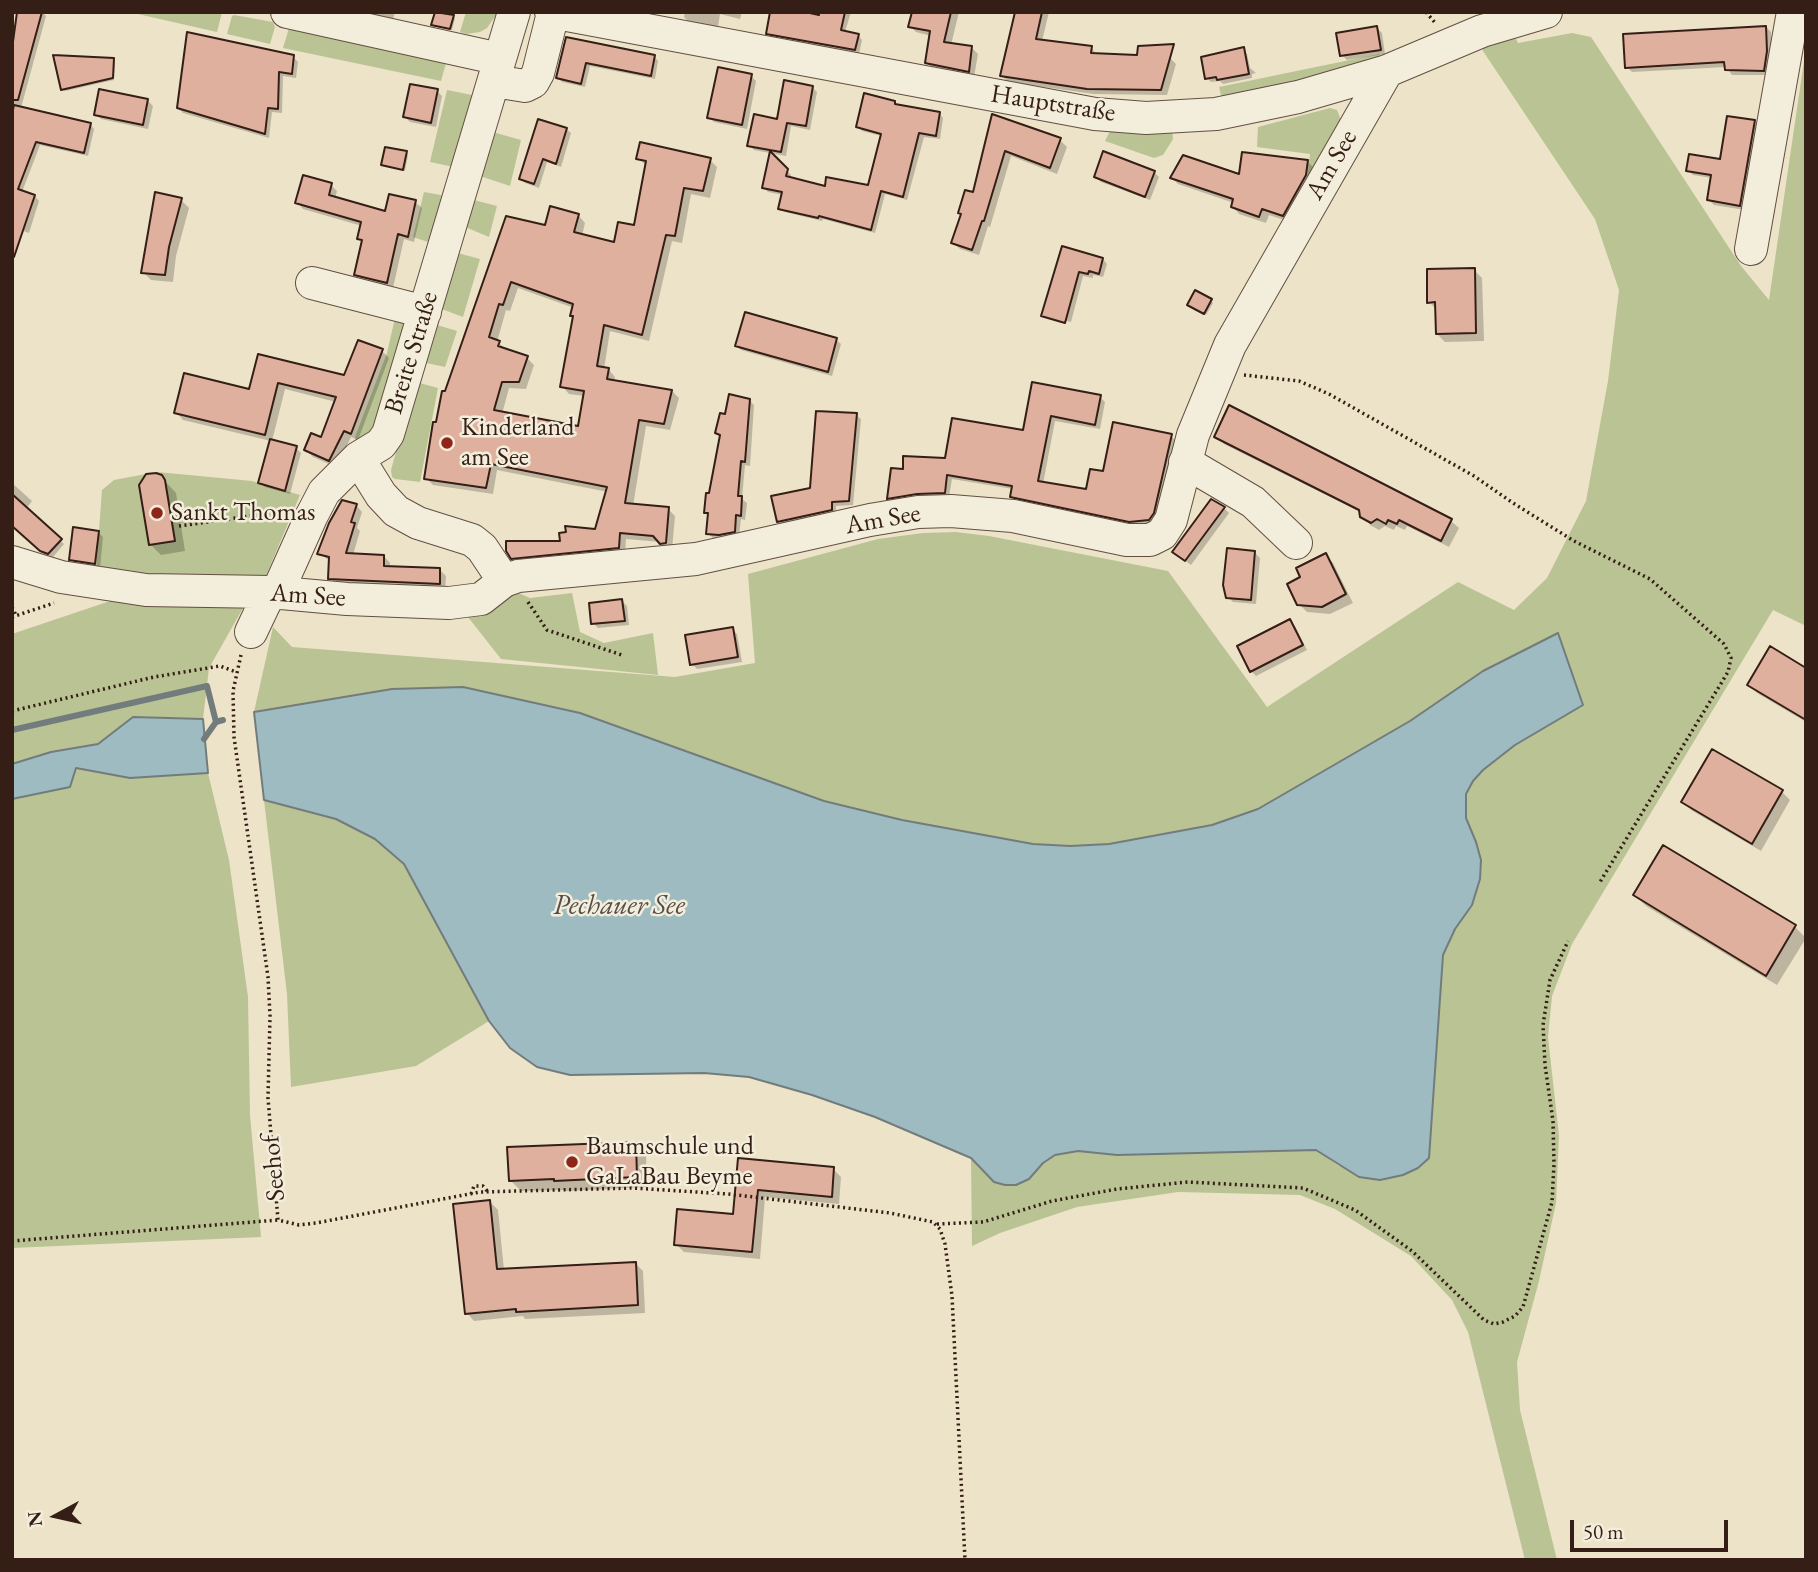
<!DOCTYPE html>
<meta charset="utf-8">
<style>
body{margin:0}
#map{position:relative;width:1818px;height:1572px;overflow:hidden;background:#ede3c8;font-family:"EB Garamond",serif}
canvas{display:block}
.frame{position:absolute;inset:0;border:14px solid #351e16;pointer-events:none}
.north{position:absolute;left:21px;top:1481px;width:70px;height:70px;-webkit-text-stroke:5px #f3eddb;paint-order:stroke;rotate:262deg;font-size:19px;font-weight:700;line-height:28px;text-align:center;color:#351e16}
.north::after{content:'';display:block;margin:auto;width:24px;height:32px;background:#351e16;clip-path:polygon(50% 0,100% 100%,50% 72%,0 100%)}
.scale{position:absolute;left:1570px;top:1520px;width:158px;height:32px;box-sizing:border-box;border:4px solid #351e16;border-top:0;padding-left:9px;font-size:21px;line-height:24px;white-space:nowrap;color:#351e16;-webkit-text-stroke:5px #f3eddb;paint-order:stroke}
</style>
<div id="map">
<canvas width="1818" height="1572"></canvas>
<div class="frame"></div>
<div class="north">N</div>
<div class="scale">50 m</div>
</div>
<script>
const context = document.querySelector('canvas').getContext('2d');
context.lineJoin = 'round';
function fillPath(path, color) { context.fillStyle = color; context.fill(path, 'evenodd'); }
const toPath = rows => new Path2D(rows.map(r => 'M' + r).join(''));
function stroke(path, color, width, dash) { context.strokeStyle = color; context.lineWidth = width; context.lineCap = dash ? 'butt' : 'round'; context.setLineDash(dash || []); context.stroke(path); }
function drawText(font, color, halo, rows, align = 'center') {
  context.font = font + ' "EB Garamond",serif'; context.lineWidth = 5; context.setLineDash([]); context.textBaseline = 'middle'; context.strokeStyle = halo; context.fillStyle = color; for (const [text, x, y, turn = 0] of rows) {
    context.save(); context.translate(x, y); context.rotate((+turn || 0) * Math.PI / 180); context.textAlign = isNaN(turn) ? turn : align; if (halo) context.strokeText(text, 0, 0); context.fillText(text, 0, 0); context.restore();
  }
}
const green = toPath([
 [129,12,222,12,217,32],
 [466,12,504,12,504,15,496,15,487,28,480,32,467,34,460,32],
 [1480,12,1503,12,1518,43,1572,33,1591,37,1741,266,1769,300,1806,47,1806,626,1773,610,1572,944,1552,996,1548,1037,1559,1136,1556,1203,1539,1281,1517,1362,1520,1410,1557,1560,1525,1560,1468,1332,1452,1300,1411,1256,1335,1209,1300,1195,1178,1192,1077,1207,1000,1233,972,1246,971,1158,994,1182,1029,1179,1047,1159,1055,1155,1078,1151,1117,1155,1316,1150,1339,1166,1418,1168,1429,1158,1443,955,1455,929,1472,905,1476,842,1466,818,1466,794,1473,781,1483,770,1515,745,1582,705,1483,671,1410,721,1258,809,1212,825,1158,836,1109,844,1070,846,1033,844,902,820,824,801,580,713,463,687,391,689,254,712,273,627,292,647,675,677,755,663,748,574,878,539,923,533,956,532,989,536,1168,571,1267,707,1458,582,1514,610,1547,578,1586,501,1608,381,1619,290,1595,219,1483,51],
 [234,15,273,22,275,27,270,44,227,34,232,16],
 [289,28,446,63,441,81,283,48],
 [1379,54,1383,57,1223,103,1219,87],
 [447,90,477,96,454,167,430,162],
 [1330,108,1337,110,1341,120,1307,179,1310,154,1257,147,1258,127],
 [1112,127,1172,129,1173,139,1163,155,1154,158,1105,141],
 [489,131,521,140,510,186,477,175],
 [424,192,446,196,434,244,413,237],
 [470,199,497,206,489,237,463,226],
 [454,252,480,259,463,317,439,308],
 [397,309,416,314,381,430,362,443,356,441,355,437,387,353],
 [434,324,457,331,445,367,422,362],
 [416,382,438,388,420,482,395,479,392,477,391,470],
 [157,472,252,481,300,495,265,578,197,583,96,571,102,490,114,480],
 [514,591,530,598,572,593,580,632,604,643,653,633,658,675,501,659,464,612],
 [122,597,247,601,209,668,203,719,133,717,98,744,51,752,12,764,12,634],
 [76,768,130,778,208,773,229,860,248,997,250,1115,261,1237,12,1248,12,799,22,797],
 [264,800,336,819,375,839,404,864,489,1021,416,1066,291,1087,287,994]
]);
const water = toPath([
 [1558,633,1583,705,1515,745,1483,770,1473,781,1466,794,1466,818,1476,842,1481,860,1480,879,1472,905,1455,929,1443,955,1429,1158,1418,1168,1403,1175,1380,1180,1359,1177,1316,1150,1117,1155,1078,1151,1055,1155,1043,1163,1029,1179,1016,1185,1005,1185,994,1182,971,1158,875,1117,812,1095,749,1077,704,1073,570,1075,537,1067,510,1048,489,1021,404,864,375,839,336,819,264,800,254,712,392,689,463,687,580,713,824,801,902,820,1033,844,1070,846,1109,844,1212,825,1258,809,1410,721,1483,671,1558,633],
 [133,717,203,719,208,773,130,778,76,768,70,787,12,799,12,764,51,752,98,744,133,717]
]);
const shadow = toPath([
 [19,12,42,12,46,16,21,108,90,124,94,129,88,156,40,145,22,192,35,196,39,201,29,233,12,227,12,63],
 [371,12,395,12,393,19,374,15],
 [685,12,742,12,740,19,720,14,718,27,689,22,684,17],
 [772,12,851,12,845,32,858,35,862,40,859,54,772,37,767,33],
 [913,12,959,12,951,45,972,48,978,54,974,77,933,69,927,63,931,36,916,32,910,26],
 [1017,12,1049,12,1042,41,1091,48,1097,54,1138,57,1139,54,1170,58,1176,64,1167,95,1094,94,1008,82,1002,76],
 [453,16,455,18,452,30,433,25],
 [1766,27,1771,32,1772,57,1768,75,1732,75,1726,67,1632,72,1627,67],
 [1377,28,1382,33,1385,54,1347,60,1342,55],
 [567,39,654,56,658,61,655,79,590,66,585,87,562,82,558,78],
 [1243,49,1247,54,1250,68,1256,73,1252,74,1252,78,1223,84,1220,81,1211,82,1207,78],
 [293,57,298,62,296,78,283,76,282,113,272,112,269,138,183,113,178,108],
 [113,60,115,62,114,80,65,91,63,89],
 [751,76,756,81,747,129,714,122,709,117],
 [812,87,817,92,810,130,791,126,786,156,754,150,749,145,779,121],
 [437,91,442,96,436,127,410,122,405,117],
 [148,101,153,106,148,129,101,119,96,114],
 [894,103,898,106,939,113,943,118,940,139,924,137,907,200,885,194,875,233,823,219,822,221,785,212,780,208,783,195,768,192,764,188,771,154,791,175,790,179,826,188,869,187,882,136,862,131,858,127],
 [993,116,1060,140,1067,147,1057,174,1011,156,990,227,988,226,979,255,960,249,953,243,962,215,960,213,975,194],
 [1754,122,1759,127,1745,210,1714,205,1709,200,1712,178,1693,175,1688,170,1722,161],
 [566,129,571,133,561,167,547,162,539,188,525,183,521,179],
 [406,153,408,155,405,171,383,165],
 [638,158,710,160,717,167,710,198,691,194,682,243,672,241,649,341,610,331,604,369,608,369,615,377,614,382,672,391,679,398,670,430,646,426,633,506,668,509,675,516,672,550,669,550,661,542,626,539,625,554,520,565,513,558,596,530,608,492,497,470,493,494,433,485,426,478,437,424,507,218,546,227,578,215,585,223,582,236,615,244,635,227,647,166],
 [518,288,574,308,575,318,562,386,569,394,585,396,580,428,502,414,509,388,526,389,534,365,527,358,506,349,497,342,506,310,510,311],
 [1307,161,1314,168,1290,222,1269,215,1266,223,1239,214,1233,207,1234,203,1178,184,1172,178,1241,176],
 [1154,172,1159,177,1150,200,1101,182,1096,177],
 [331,185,337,191,335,199,386,213,415,202,422,208,414,242,404,239,393,288,363,281,356,274,363,243,359,239,362,226,303,209,297,202],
 [181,200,189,208,176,256,173,282,151,280,143,272],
 [1064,248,1103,259,1107,264,1103,277,1093,275,1093,278,1083,276,1071,322,1046,315,1046,318,1043,315],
 [1474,270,1482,278,1484,341,1445,342,1437,334,1437,310,1429,302],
 [1211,301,1213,303,1206,315,1191,307],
 [836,340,841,344,832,376,741,350,737,346],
 [382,351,389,358,358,440,351,437,336,467,313,457,306,450,322,439,336,402,285,389,272,441,296,448,301,453,290,494,265,487,260,482,271,441,183,420,176,412,251,391,259,356,346,377],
 [1033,384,1100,397,1105,402,1100,429,1055,421,1043,484,1088,492,1104,473,1171,436,1176,441,1159,518,1151,526,1135,526,1017,502,1012,497,1013,489,952,479,949,497,894,503,889,498,904,471,947,460,1024,432],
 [926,491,926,494,893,499,893,496],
 [749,400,754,405,750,466,745,465,742,499,747,503,745,520,741,519,739,536,725,539,713,538,708,533,709,516,706,512,721,437,717,433,726,416],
 [856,415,861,419,853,505,836,506,836,514,783,526,779,521,812,489],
 [1217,436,1451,521,1459,528,1449,547,1407,526,1405,530,1396,526,1394,530,1385,526,1379,530,1370,525,1362,513,1224,444],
 [161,477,176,493,185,551,161,555,150,544],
 [12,483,32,501,26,509,64,544,53,557,46,555,12,526],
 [356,505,362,512,357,528,360,531,353,555,384,556,390,563,390,568,440,570,446,576,445,590,336,585,330,578,330,561,319,553],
 [1224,508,1229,513,1191,565,1180,557],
 [98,532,103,537,100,568,76,564,71,559],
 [1255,553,1260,558,1256,604,1233,602,1228,597],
 [1325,555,1333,563,1353,603,1330,614,1307,612,1299,604,1303,578],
 [622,601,627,606,629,625,598,628,593,623],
 [1290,621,1295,626,1307,650,1256,676,1251,671],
 [732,629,737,634,742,662,697,669,692,664],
 [1806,670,1806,722,1757,693,1749,685],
 [1713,751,1782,792,1790,800,1761,851,1691,810,1683,802],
 [1664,847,1795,927,1806,938,1777,985,1646,906,1635,895],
 [635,1144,646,1155,647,1187,566,1191,565,1190,521,1191,510,1180],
 [739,1160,833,1169,841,1177,839,1204,765,1197,760,1259,684,1252,676,1244,734,1216],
 [490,1202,498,1210,504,1270,635,1263,643,1271,645,1313,525,1319,523,1316,474,1321,467,1313]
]);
const stream = toPath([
 [12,730,207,686,216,722,223,720],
 [204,739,216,722]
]);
const building = toPath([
 [17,12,42,12,18,100,12,100,12,49,17,12],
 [435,12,454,15,450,29,431,25,435,12],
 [770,12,805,12,819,15,819,12,845,12,841,30,859,34,855,50,766,34,770,12],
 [912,12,951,12,944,42,972,46,969,72,925,63,930,31,908,27,912,12],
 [1015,12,1042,12,1036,39,1092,46,1091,53,1137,55,1138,46,1174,44,1161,90,1087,89,1000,76,1015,12],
 [1377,26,1381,50,1340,56,1336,33,1377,26],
 [1766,26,1767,51,1764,71,1725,70,1724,62,1625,68,1623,34,1766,26],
 [187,32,294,55,292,74,279,72,278,109,268,108,265,134,177,108,187,32],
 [566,37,655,55,651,76,586,63,581,84,556,78,566,37],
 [1244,47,1249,74,1217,80,1216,77,1205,79,1201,57,1244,47],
 [53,55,114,58,113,78,61,90,53,55],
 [718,67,752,74,742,125,707,118,718,67],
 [784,80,813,86,806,126,787,123,781,152,747,146,754,114,777,119,784,80],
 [410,84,438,89,431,123,403,117,410,84],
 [99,89,148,99,143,125,94,115,99,89],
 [864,93,895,101,895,104,940,112,936,136,919,133,903,197,881,191,871,230,819,216,818,218,778,209,782,192,762,188,770,151,788,169,786,176,825,186,826,177,868,185,881,134,856,127,864,93],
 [14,105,91,123,84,153,36,142,18,189,35,195,14,257,12,257,12,114,14,105],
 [992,114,1061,138,1050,168,1005,151,984,221,982,221,972,250,951,243,961,214,958,213,965,190,973,192,992,114],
 [1727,116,1755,120,1740,206,1707,200,1711,175,1686,171,1689,154,1720,159,1727,116],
 [538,119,567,128,556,164,543,159,534,184,519,179,538,119],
 [640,142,711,158,703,191,684,188,675,236,666,235,642,335,604,325,597,366,609,368,607,379,672,390,664,424,639,420,625,503,669,507,666,543,660,544,653,536,620,533,619,548,511,559,506,551,506,541,560,541,559,533,566,532,565,526,595,529,607,487,491,464,486,488,424,479,433,422,436,422,442,391,445,391,506,216,545,225,550,206,579,214,574,232,614,242,618,222,634,225,646,161,636,159,640,142],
 [511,282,573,304,570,316,573,316,560,387,584,391,578,426,494,410,502,382,519,382,528,356,498,346,500,341,489,337,499,304,503,305,511,282],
 [385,147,407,151,403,170,381,165,385,147],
 [1103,151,1155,171,1145,197,1094,177,1103,151],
 [1242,152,1308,160,1306,175,1283,216,1262,209,1259,217,1231,207,1233,199,1170,178,1183,155,1239,174,1242,152],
 [303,175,332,183,329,195,385,211,389,194,416,200,408,237,398,234,387,283,354,275,362,240,357,239,361,222,295,203,303,175],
 [155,192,182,198,169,247,165,275,141,273,155,192],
 [1062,246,1103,258,1099,274,1089,271,1088,274,1079,272,1065,323,1041,316,1062,246],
 [1475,268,1476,333,1436,334,1435,302,1427,303,1427,269,1475,268],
 [1195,290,1212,299,1204,314,1187,305,1195,290],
 [745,312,837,338,828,372,735,346,745,312],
 [358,340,383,349,351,434,344,431,329,461,304,450,311,433,321,437,336,397,278,383,265,435,174,413,184,373,249,389,258,354,344,375,358,340],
 [1032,382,1101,395,1095,425,1051,416,1038,481,1086,489,1090,469,1103,471,1113,422,1172,434,1154,513,1149,520,1129,522,1010,497,1012,486,947,475,945,493,917,494,887,499,891,468,903,469,903,456,945,458,952,418,1023,430,1032,382],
 [729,394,750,399,745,462,741,461,738,496,742,496,741,516,736,515,735,532,719,535,706,534,708,513,704,513,706,493,709,493,720,435,715,433,720,413,725,414,729,394],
 [1229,405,1452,519,1441,541,1399,520,1397,524,1388,520,1386,524,1377,519,1371,523,1360,517,1359,510,1214,437,1229,405],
 [816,411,857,413,849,501,832,502,832,510,777,522,771,496,810,488,816,411],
 [270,439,297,446,285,491,258,483,270,439],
 [156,473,162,475,165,480,175,541,149,545,139,485,146,474,156,473],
 [12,494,62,539,48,554,40,551,12,526,12,494],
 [1211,499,1225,507,1185,561,1172,552,1211,499],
 [342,500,357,504,351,522,355,523,346,553,384,555,384,566,440,568,440,584,328,579,329,557,317,554,329,523,342,500],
 [73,527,99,531,95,564,69,560,73,527],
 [1227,548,1255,551,1251,600,1226,598,1223,585,1227,548],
 [1326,553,1346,594,1322,607,1297,605,1287,584,1300,577,1296,568,1326,553],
 [622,599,625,621,591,624,589,603,622,599],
 [1290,619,1303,645,1250,672,1237,646,1290,619],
 [733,627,738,657,690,665,685,635,733,627],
 [1770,646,1806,668,1806,720,1747,685,1770,646],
 [1712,749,1783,790,1752,844,1681,802,1712,749],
 [1663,845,1796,925,1766,976,1633,895,1663,845],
 [636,1142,637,1177,554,1181,554,1179,509,1181,507,1147,636,1142],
 [738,1158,834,1167,832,1197,758,1190,752,1252,674,1245,677,1209,733,1214,738,1158],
 [490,1200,497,1269,636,1262,638,1305,516,1312,516,1309,465,1314,453,1204,490,1200]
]);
const path = toPath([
 [1426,12,1436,24],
 [1244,375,1299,381,1329,394,1474,476,1513,503,1574,541,1650,579,1724,644,1731,658,1728,672,1600,882],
 [179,526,285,511],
 [528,602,547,630,622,655],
 [12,607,16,615],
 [12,617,54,603],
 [241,655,233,691,234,737,268,977,270,1016,268,1098,278,1220,299,1225,316,1223,480,1192,633,1188,728,1194,890,1213,933,1222,940,1229,945,1244,952,1296,965,1560],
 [12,711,154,677,220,666,236,672],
 [471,1194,474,1186,483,1186,488,1192],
 [937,1224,983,1222,1052,1201,1117,1189,1188,1182,1303,1188,1355,1210,1412,1251,1484,1320,1494,1324,1503,1322,1515,1316,1523,1307,1552,1202,1554,1164,1553,1121,1545,1065,1543,1025,1550,980,1568,941],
 [12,1241,278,1220]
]);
const minor = toPath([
 [287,12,500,59],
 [551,12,1095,114,1146,118,1216,114,1298,97,1387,71,1482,31,1546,12],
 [494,81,525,86,533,82,538,73,553,13],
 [1751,249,1793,12],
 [312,283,425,312],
 [358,458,381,495,396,511,418,523,472,540,482,548,504,581],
 [1185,462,1253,502,1296,543],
 [12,562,61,577,146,590,270,592,347,599,449,603,481,599,504,581,518,576,696,559,870,520,918,512,951,511,1013,516,1127,540,1150,540,1162,534,1171,520,1193,435,1230,345,1387,71],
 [277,593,312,515,324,492,358,458,381,444,388,434,514,12],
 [251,632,270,592]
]);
const markers = [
 [447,443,7,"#8f2418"],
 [157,513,7,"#8f2418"],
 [572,1162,7,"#8f2418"]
];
const streetNames = [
 ["Hauptstraße",1053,104,9],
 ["Am See",1332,165,-60],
 ["Breite Straße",412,353,-73],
 ["Am See",883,520,-10],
 ["Am See",308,596,4],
 ["Seehof",274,1168,-95]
];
const poiNames = [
 ["Kinderland",461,428],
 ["am See",461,458],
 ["Sankt Thomas",171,513],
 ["Baumschule und",586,1147],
 ["GaLaBau Beyme",586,1177]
];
const waterNames = [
 ["Pechauer See",619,906]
];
fillPath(green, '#bac394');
fillPath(water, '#9dbbc0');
stroke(water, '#737c7c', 2);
fillPath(shadow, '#0003');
stroke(stream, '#737c7c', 6);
fillPath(building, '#e0b09e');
stroke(building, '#351e16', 2);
stroke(minor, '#634f42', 34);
stroke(path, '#351e16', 3.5, [2, 3.5]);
stroke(minor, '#f3eddb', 32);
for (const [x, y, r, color] of markers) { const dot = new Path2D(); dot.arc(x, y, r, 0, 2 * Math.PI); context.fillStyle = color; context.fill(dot); stroke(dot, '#f3eddb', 2.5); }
drawText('26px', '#351e16', '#f3eddb', streetNames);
drawText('26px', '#351e16', '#f3eddb', poiNames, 'left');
drawText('italic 28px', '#544d49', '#f3eddb', waterNames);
</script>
